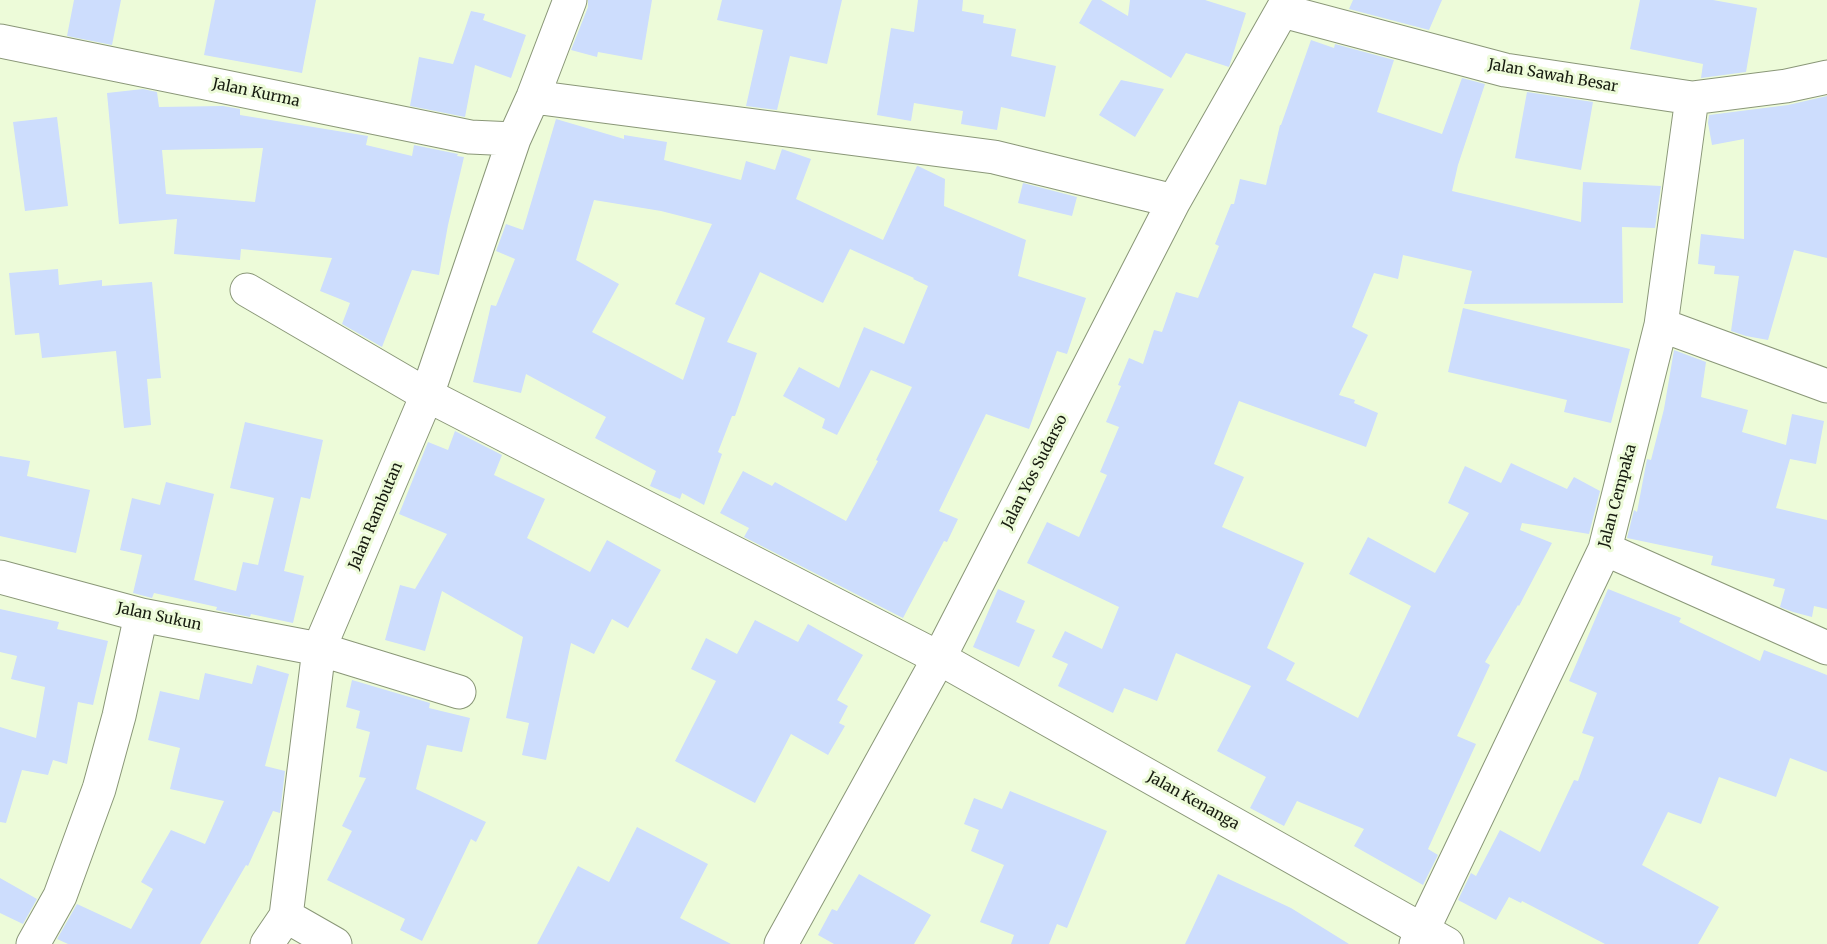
<!DOCTYPE html>
<style>
body{margin:0}
canvas{display:block;background:#edfbd9}
</style>
<canvas width="1827" height="944"></canvas>
<script>
const context = document.querySelector('canvas').getContext('2d');
context.lineJoin = 'round';
function fillPath(path, color) { context.fillStyle = color; context.fill(path, 'evenodd'); }
const toPath = rows => new Path2D(rows.map(r => 'M' + r).join(''));
function stroke(path, color, width, dash) { context.strokeStyle = color; context.lineWidth = width; context.lineCap = dash ? 'butt' : 'round'; context.setLineDash(dash || []); context.stroke(path); }
function drawText(font, color, halo, rows, align = 'center') {
  context.font = font + ' Merriweather,serif'; context.lineWidth = 6; context.setLineDash([]); context.textBaseline = 'middle'; context.strokeStyle = halo; context.fillStyle = color; for (const [text, x, y, turn = 0] of rows) {
    context.save(); context.translate(x, y); context.rotate((+turn || 0) * Math.PI / 180); context.textAlign = isNaN(turn) ? turn : align; if (halo) context.strokeText(text, 0, 0); context.fillText(text, 0, 0); context.restore();
  }
}
const building = toPath([
 [74,0,121,0,112,45,67,36],
 [215,0,316,0,302,73,204,55],
 [588,0,652,0,642,60,598,52,597,57,571,50,588,7],
 [722,0,842,0,827,64,790,56,777,110,746,106,763,30,717,20],
 [918,0,963,0,962,11,984,15,983,23,1016,29,1011,56,1056,66,1045,117,1001,107,997,130,961,124,963,111,914,103,911,121,877,115,891,28,914,32],
 [1092,0,1101,0,1128,16,1130,0,1205,0,1246,13,1229,67,1186,53,1171,78,1079,23],
 [1353,0,1442,0,1429,30,1349,9],
 [1640,0,1713,0,1757,8,1746,72,1701,78,1703,64,1630,49],
 [471,11,485,14,483,20,526,35,511,78,475,65,465,117,410,106,419,57,453,64],
 [1311,40,1334,48,1335,44,1394,60,1377,112,1442,134,1462,78,1485,84,1458,165,1452,191,1581,222,1583,182,1661,186,1655,228,1622,227,1623,303,1464,304,1472,271,1403,255,1398,279,1374,273,1352,327,1368,335,1339,395,1355,400,1354,403,1378,413,1366,447,1239,401,1214,464,1244,477,1222,527,1304,563,1267,648,1295,663,1286,680,1358,718,1411,606,1349,574,1368,537,1435,573,1469,513,1448,503,1465,466,1501,483,1511,463,1567,489,1574,477,1600,491,1589,534,1522,523,1520,530,1552,543,1519,606,1518,605,1485,662,1490,665,1457,736,1476,744,1428,849,1438,855,1423,885,1354,846,1364,829,1297,801,1284,826,1250,808,1266,777,1217,751,1251,686,1176,653,1157,701,1124,688,1113,713,1058,686,1068,664,1052,657,1065,631,1102,649,1119,607,1027,563,1047,522,1079,537,1107,475,1100,472,1119,427,1106,422,1121,386,1118,385,1129,358,1143,364,1154,330,1162,332,1176,292,1198,298,1219,246,1215,244,1231,204,1234,204,1240,179,1266,185,1280,125,1281,125],
 [1121,80,1164,89,1135,137,1099,115],
 [143,89,157,92,159,107,223,106,240,109,240,115,368,136,366,145,412,156,414,145,458,154,457,156,464,157,448,225,439,275,412,270,382,347,342,324,350,303,320,291,332,258,241,249,240,260,174,254,177,219,119,224,107,93],
 [263,148,255,202,166,194,162,150],
 [1527,92,1593,102,1581,170,1515,158],
 [1827,96,1827,258,1794,250,1768,340,1746,336,1731,331,1739,276,1714,274,1715,266,1698,264,1701,234,1744,239,1744,139,1712,145,1708,123,1709,115,1788,105],
 [57,117,68,206,25,211,13,122],
 [556,119,624,139,624,135,667,142,664,160,741,180,746,161,775,170,782,149,811,159,796,199,883,240,917,166,918,166,945,179,944,206,1026,240,1018,276,1086,298,1067,354,1057,351,1029,429,986,414,939,511,958,519,947,542,944,541,903,618,744,537,749,528,720,513,743,471,772,486,775,482,846,521,878,461,876,460,912,387,871,370,837,435,822,428,825,419,783,396,799,367,839,388,864,327,904,344,928,286,913,279,914,278,850,249,823,303,760,272,727,342,757,353,735,416,732,416,718,452,722,454,704,505,682,493,680,499,650,486,656,471,595,438,606,417,526,374,521,393,473,382,491,305,496,306,515,259,496,251,506,224,523,230],
 [594,200,661,211,712,224,675,304,705,318,683,380,592,332,619,284,576,260],
 [1023,183,1077,197,1072,216,1018,203],
 [58,269,59,285,102,280,102,286,152,282,161,378,147,379,151,425,124,428,116,351,42,358,39,333,15,335,9,273],
 [1463,308,1630,349,1611,423,1564,412,1567,400,1448,372],
 [1674,350,1706,362,1701,397,1748,410,1742,432,1786,445,1792,414,1824,421,1816,464,1790,459,1776,508,1827,520,1827,609,1814,606,1812,617,1793,612,1780,607,1785,589,1773,586,1775,579,1711,565,1713,556,1627,538,1634,510,1637,512,1647,459,1651,460,1664,409],
 [245,422,323,440,310,499,301,497,284,571,304,576,293,623,251,614,250,617,216,610,217,607,154,593,152,598,133,593,142,555,120,550,132,498,160,505,166,482,214,494,194,580,236,591,243,562,258,565,274,498,230,488],
 [455,431,502,455,494,475,545,499,527,538,590,572,607,540,661,570,628,628,612,619,594,654,571,643,546,760,522,755,529,723,506,718,523,637,442,591,425,651,385,640,400,585,415,589,447,534,399,514,428,442,448,450],
 [0,456,30,461,27,476,90,490,76,553,0,536],
 [998,589,1025,601,1016,622,1035,630,1019,667,973,647],
 [1608,589,1681,618,1679,622,1760,661,1764,650,1827,675,1827,772,1790,758,1776,797,1719,777,1701,824,1668,812,1642,865,1719,907,1698,944,1605,944,1522,901,1521,903,1509,897,1496,920,1458,900,1471,873,1476,876,1500,830,1540,852,1574,780,1578,781,1594,737,1582,733,1597,693,1569,681],
 [0,609,59,622,57,629,108,641,93,705,78,702,67,764,53,760,48,775,22,770,6,823,0,822,0,727,36,738,45,687,11,679,17,656,0,652],
 [755,620,798,642,808,624,863,655,837,700,848,706,839,723,845,726,828,755,791,734,755,803,675,761,716,681,691,669,706,638,737,654],
 [257,665,289,674,265,766,285,771,280,813,273,811,248,866,246,865,200,944,68,944,57,939,77,904,131,929,153,889,141,882,171,830,205,844,224,801,170,789,180,748,148,740,160,691,199,700,205,673,252,684],
 [352,680,430,703,429,708,470,718,462,752,427,745,416,789,486,822,476,842,471,839,422,941,400,930,405,919,327,880,352,831,342,826,366,778,359,777,370,732,356,728,360,711,346,707],
 [1010,791,1107,831,1067,928,1057,924,1049,944,1011,944,1014,935,980,922,1004,865,971,851,979,830,964,824,974,798,1002,809],
 [637,827,708,864,680,918,731,944,537,944,578,866,609,882],
 [859,874,931,915,914,944,834,944,818,935,832,909,837,911],
 [1218,874,1291,908,1349,944,1185,944],
 [0,878,37,899,23,924,0,913]
]);
const minor = toPath([
 [1283,11,1505,70,1692,98,1786,86,1827,77],
 [0,41,470,137,514,139],
 [533,97,994,157,1174,201],
 [247,290,427,395,939,658,1447,944],
 [1661,325,1827,386],
 [1605,549,1827,648],
 [0,577,141,615,319,649,459,692],
 [286,916,335,944],
 [33,944,60,896,99,789,119,716,141,615],
 [267,944,286,916,319,649,427,395,514,139,533,97,570,0],
 [781,944,939,658,1174,201,1288,0],
 [1416,944,1605,549,1661,325,1692,98]
]);
const streetNames = [
 ["Jalan Sawah Besar",1553,76,10],
 ["Jalan Kurma",256,93,12],
 ["Jalan Yos Sudarso",1035,472,-63],
 ["Jalan Cempaka",1618,496,-75],
 ["Jalan Rambutan",376,516,-67],
 ["Jalan Sukun",159,617,12],
 ["Jalan Kenanga",1193,801,29]
];
fillPath(building, '#cdddfd');
stroke(minor, '#8a9778', 35);
stroke(minor, '#fff', 33);
drawText('15px', '#161b0f', '#edfbd9', streetNames);
</script>
